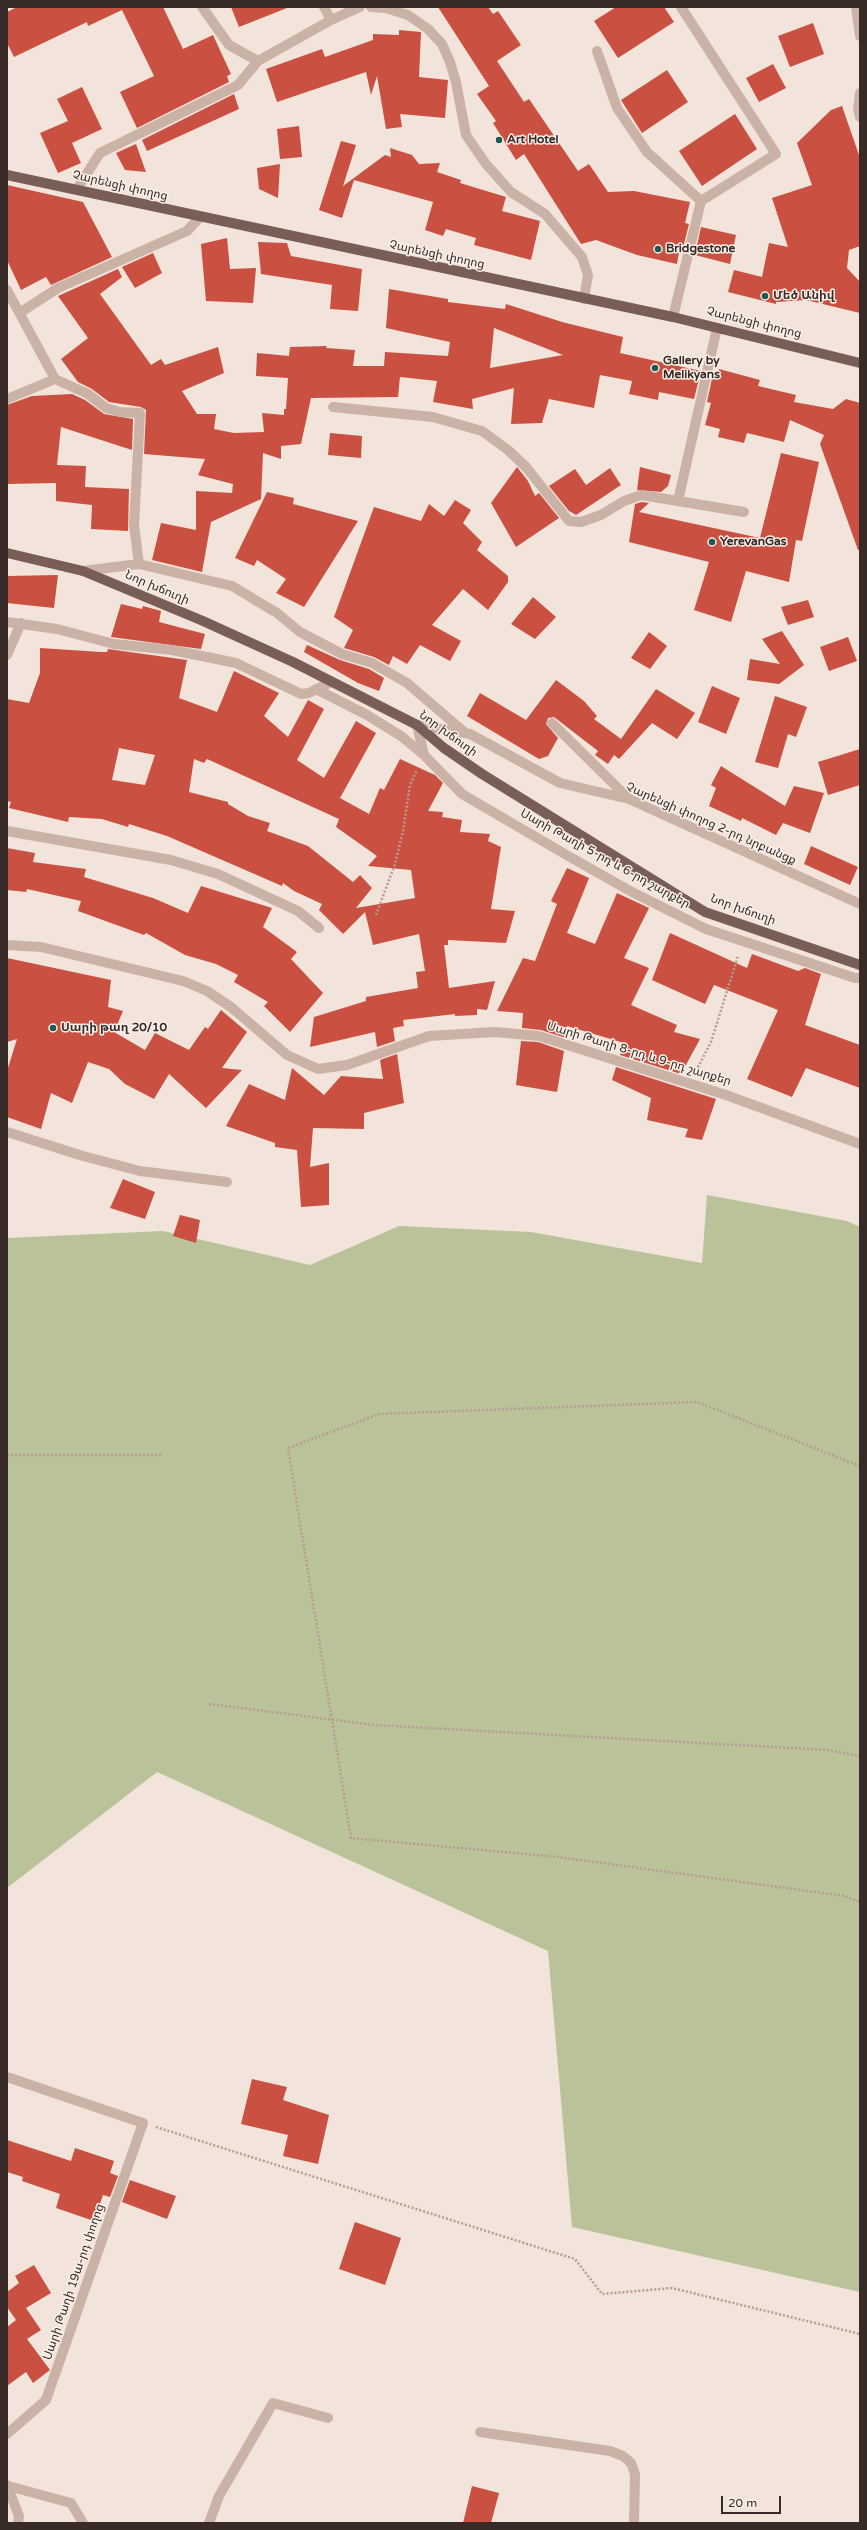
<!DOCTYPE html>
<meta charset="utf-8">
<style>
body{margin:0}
#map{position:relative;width:867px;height:2530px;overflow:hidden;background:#f2e4da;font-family:"Varela Round",sans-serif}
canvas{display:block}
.frame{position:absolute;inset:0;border:8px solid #372a27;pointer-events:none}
.scale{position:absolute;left:721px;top:2496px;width:60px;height:18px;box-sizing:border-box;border:2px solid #372a27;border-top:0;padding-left:5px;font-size:12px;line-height:14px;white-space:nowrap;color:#372a27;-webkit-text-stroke:3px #faefe7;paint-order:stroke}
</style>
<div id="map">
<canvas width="867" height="2530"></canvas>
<div class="frame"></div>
<div class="scale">20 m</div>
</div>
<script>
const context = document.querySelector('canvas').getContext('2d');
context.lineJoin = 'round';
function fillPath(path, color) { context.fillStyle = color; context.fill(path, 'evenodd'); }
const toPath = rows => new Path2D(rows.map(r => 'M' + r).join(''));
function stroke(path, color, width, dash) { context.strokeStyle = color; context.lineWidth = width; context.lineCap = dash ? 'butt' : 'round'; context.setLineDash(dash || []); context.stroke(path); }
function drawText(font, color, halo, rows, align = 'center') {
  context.font = font + ' "Varela Round","Noto Sans Armenian",sans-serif'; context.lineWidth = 3; context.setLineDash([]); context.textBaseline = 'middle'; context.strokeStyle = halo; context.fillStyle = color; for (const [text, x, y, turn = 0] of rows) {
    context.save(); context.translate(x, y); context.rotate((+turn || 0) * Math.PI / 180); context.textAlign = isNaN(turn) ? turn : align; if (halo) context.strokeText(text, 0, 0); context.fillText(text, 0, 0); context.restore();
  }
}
const green = toPath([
 [707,1195,847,1221,860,1227,860,2292,572,2227,548,1951,157,1772,7,1888,7,1238,163,1231,310,1265,399,1226,531,1232,702,1263]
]);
const building = toPath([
 [17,7,163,7,183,49,213,35,231,74,227,76,229,82,137,128,120,92,154,76,122,10,88,26,87,22,14,57,7,43,7,12],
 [231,7,287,7,287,8,239,27],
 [438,7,488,7,493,14,498,11,521,45,497,61,524,102,529,99,578,171,589,164,608,192,634,191,690,202,685,223,689,224,682,252,679,252,677,264,637,255,596,240,581,244,524,154,516,160,493,123,496,121,477,94,489,86],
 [616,7,664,7,674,22,618,58,594,21],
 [813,23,824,54,790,67,778,36],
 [399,30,421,32,419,77,448,80,445,118,400,114,402,127,386,129,377,76,371,95,366,72,277,102,266,69,322,49,325,57,373,40,373,34,399,35],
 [773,64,786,88,759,102,746,78],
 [667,70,688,102,642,133,621,100],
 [82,87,102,129,72,143,81,163,58,173,40,133,68,121,57,99],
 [234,94,239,109,147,151,142,140],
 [842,106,860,158,860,246,849,250,847,268,860,282,860,313,806,300,776,302,776,304,728,292,734,270,762,277,769,243,788,247,772,198,812,185,797,143,831,110],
 [735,114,757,149,702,186,679,151],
 [299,126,302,157,280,159,277,129],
 [341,141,356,145,343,186,385,155,391,157,390,148,412,155,419,164,440,163,437,172,461,180,460,183,506,197,502,211,540,221,531,260,474,245,476,238,446,229,443,236,425,230,433,202,354,180,342,218,319,210],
 [136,144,146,172,125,170,116,153],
 [280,164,278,198,259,189,257,168],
 [7,185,83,202,112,257,51,285,46,277,21,290,7,260],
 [701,227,736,235,730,264,695,255],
 [227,238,230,269,256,268,253,303,206,301,201,244],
 [258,242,287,243,291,256,362,269,358,311,330,309,332,285,261,274],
 [153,253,162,273,135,288,122,267],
 [118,269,122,277,100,294,151,365,161,359,165,365,218,347,224,373,182,391,197,414,216,414,214,429,234,433,264,432,262,413,284,415,284,409,286,409,288,378,256,376,257,353,289,356,290,347,327,346,326,348,355,350,353,366,384,366,385,352,448,356,450,342,386,328,389,289,448,299,448,302,505,309,506,304,562,322,623,337,620,353,701,371,694,399,659,392,658,400,629,394,632,381,600,375,594,408,549,399,542,423,511,424,514,388,472,399,473,409,433,402,437,381,400,377,398,397,311,398,301,444,281,446,281,459,263,453,261,499,211,522,202,572,152,560,161,523,196,530,196,491,232,493,233,484,198,475,205,459,144,454,146,410,141,407,109,402,92,389,78,382,61,359,88,338,58,296],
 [494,328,563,355,490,368],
 [719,369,760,380,758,386,796,395,794,402,833,409,846,399,860,403,860,550,858,550,820,444,824,435,790,420,784,442,747,433,744,443,718,437,720,429,705,425,711,403,707,402,713,374,718,375],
 [72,394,85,400,104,414,133,419,132,450,61,427,57,465,86,466,85,487,129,489,128,531,91,529,92,505,56,501,56,483,7,484,7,405,32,396],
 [330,433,362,436,361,458,328,455],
 [781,453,819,462,802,541,796,540,789,582,746,571,731,622,694,610,709,562,629,542,635,504,642,502,649,503,639,512,760,538],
 [517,467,528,481,535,496,539,493,559,518,516,547,491,503],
 [640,467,671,475,668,486,661,492,637,490],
 [610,468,621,485,576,515,569,511,549,486,575,469,586,485],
 [267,492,294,498,293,504,358,521,304,607,276,593,286,579,257,560,254,566,235,558],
 [455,500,471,510,463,523,482,542,477,550,508,576,508,582,488,610,463,589,432,625,461,641,450,661,420,645,407,664,393,656,389,665,374,657,344,648,353,630,334,617,374,507,421,521,429,504,444,516],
 [58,575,54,608,7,603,7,576],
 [533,597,556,617,535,639,511,624],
 [808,600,814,617,788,625,781,607],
 [121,604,142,609,143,606,161,611,159,622,205,634,201,649,111,637],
 [782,631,804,665,779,684,747,680,750,659,780,664,762,639],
 [649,632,667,646,650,669,631,658],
 [848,637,857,661,829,671,820,647],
 [307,645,340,660,369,669,384,678,379,691,358,683,304,652],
 [40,648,101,652,107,652,108,649,187,660,179,698,217,712,234,671,279,693,264,716,288,737,308,700,324,709,297,760,324,778,356,721,376,733,340,798,369,814,380,788,384,790,400,759,435,775,443,783,428,811,443,812,442,817,462,820,460,832,490,834,488,841,501,847,491,909,515,911,506,943,448,940,448,945,444,945,449,988,495,981,487,1010,477,1009,477,1015,455,1016,455,1014,403,1020,404,1026,393,1028,395,1041,377,1047,375,1032,310,1047,314,1017,366,1001,366,997,418,988,416,972,425,971,419,934,373,945,365,912,343,934,319,910,322,904,294,891,283,883,282,886,167,836,129,824,128,827,102,819,69,817,68,822,9,808,11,802,7,801,7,699,29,703,40,673],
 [119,748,155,755,145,785,112,780],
 [194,759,204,763,207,759,339,819,336,827,377,856,368,866,411,870,415,898,356,908,372,888,360,875,353,882,308,846,267,831,270,823,248,816,228,804,228,802,189,792],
 [556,680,584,701,597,716,594,719,621,739,656,689,695,713,677,739,652,723,619,759,614,755,608,764,595,755,598,751,554,717,548,718,546,724,558,738,548,756,539,759,467,716,480,693,526,720],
 [712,686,740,698,726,734,698,722],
 [775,696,807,707,796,737,788,734,778,768,755,762],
 [860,749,860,785,828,795,818,762],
 [721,766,785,806,794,786,824,793,810,833,783,823,776,835,742,818,741,821,709,806,716,788,711,785],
 [811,846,858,867,850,885,804,864],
 [7,848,35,853,33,862,86,869,84,877,153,898,188,913,201,886,272,908,263,927,297,952,291,959,323,993,290,1032,264,1006,268,1002,234,982,238,975,216,964,185,955,146,933,144,935,78,911,81,901,27,889,26,892,7,890],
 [567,868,589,878,567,933,595,944,617,893,649,908,624,958,649,968,631,1005,677,1025,674,1032,700,1039,681,1074,620,1055,624,1043,567,1026,566,1038,541,1030,522,1028,523,1013,497,1011,523,958,535,961,557,904,551,901],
 [670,933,747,968,752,954,798,971,805,968,821,974,805,1025,860,1045,860,1088,806,1068,792,1097,747,1079,778,1010,714,985,705,1004,652,980],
 [7,958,111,980,108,1007,123,1011,114,1032,145,1050,155,1033,189,1050,205,1027,208,1029,221,1010,247,1032,222,1068,242,1070,206,1108,169,1074,154,1099,125,1084,109,1069,88,1062,72,1103,51,1093,41,1129,7,1117,7,1071,17,1039,7,1042],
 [521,1041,538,1042,564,1051,557,1092,516,1085],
 [397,1054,404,1103,364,1113,364,1129,313,1128,310,1167,329,1163,329,1205,301,1207,297,1150,275,1147,275,1143,226,1126,249,1084,285,1100,292,1068,324,1095,341,1076,383,1079,380,1060],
 [616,1067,716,1099,702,1140,685,1137,688,1129,647,1120,651,1098,612,1080],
 [123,1179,155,1192,145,1219,110,1208],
 [180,1215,200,1220,196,1243,173,1236],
 [252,2079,287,2087,283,2100,329,2115,318,2164,283,2156,288,2135,241,2124],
 [7,2140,71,2161,75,2148,114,2161,110,2173,118,2176,110,2197,103,2195,94,2221,56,2208,60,2194,22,2181,23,2177,7,2172],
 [130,2180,176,2196,167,2219,122,2202],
 [355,2222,401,2238,385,2285,339,2269],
 [34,2265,51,2293,26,2308,41,2330,27,2339,50,2370,33,2383,26,2372,7,2386,7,2327,16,2320,7,2307,7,2292,19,2283,15,2276],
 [472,2486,499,2493,491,2523,463,2523]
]);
const path = toPath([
 [376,915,395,864,403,831,410,785,417,770],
 [696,1071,711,1042,738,956],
 [7,1455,161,1455],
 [860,1466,697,1402,379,1414,288,1448,351,1838,558,1857,845,1896,860,1902],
 [209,1704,374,1725,828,1750,860,1756],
 [156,2127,575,2259,602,2294,672,2288,860,2334]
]);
const minor = toPath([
 [202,7,229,45,258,61],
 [324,7,331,20],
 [371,7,386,8,408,15,428,29,442,44,450,62,456,82,466,135,486,164,511,192,545,214,582,257,588,275,584,299],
 [681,7,776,154,701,201],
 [856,7,860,36],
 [597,51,617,108,647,152,701,201,673,317],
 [860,93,858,109,860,117],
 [77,189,100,153,238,85,258,61,331,20,360,7],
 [7,290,55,379,88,394,106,408,120,412,140,413,134,525,139,564],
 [21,312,58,288,187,231,199,218],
 [7,399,55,379],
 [333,407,433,417,482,431,508,450,526,467,569,521,581,522,601,515,624,501,641,495,678,501,717,328],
 [678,501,744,512],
 [83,571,139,564,232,586,277,613,300,632,342,654,372,663,407,683,463,731],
 [7,622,57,629,114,644,172,650,236,663,301,694,309,693,331,682],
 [7,655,21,623],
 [316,689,367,715,401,736,424,755],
 [552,723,629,799],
 [7,831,171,860,218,874,298,911,319,928],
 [860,904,629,799,560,783,470,734,417,725,424,755,462,794,570,857,632,892,706,929,855,978,860,978],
 [7,945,41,947,183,981,207,991,231,1007,287,1055,318,1069,347,1065,429,1036,495,1032,539,1036,726,1095,860,1144],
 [7,1132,83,1156,140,1171,227,1182],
 [7,2077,143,2123,46,2400,7,2434],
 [480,2432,610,2451,623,2456,631,2463,635,2474,634,2523],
 [7,2485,19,2516,18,2523],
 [8,2486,71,2503,83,2523],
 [209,2523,219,2496,273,2403,328,2418]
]);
const major = toPath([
 [7,175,673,317,860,363],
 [7,553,83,571,203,621,293,662,417,725,444,748,482,774,705,912,860,965]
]);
const markers = [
 [499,140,4,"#1b5955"],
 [658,249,4,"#1b5955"],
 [765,296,4,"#1b5955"],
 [655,368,4,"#1b5955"],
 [712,542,4,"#1b5955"],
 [53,1028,4,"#1b5955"]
];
const poiNames = [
 ["Art Hotel",507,140],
 ["Bridgestone",666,249],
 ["Մեծ Անիվ",773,296],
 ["Gallery by",663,361],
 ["Melikyans",663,375],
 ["YerevanGas",720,542],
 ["Սարի թաղ 20/10",61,1028]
];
const streetNames = [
 ["Չարենցի փողոց",120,186,13],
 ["Չարենցի փողոց",437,255,12],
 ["Չարենցի փողոց",754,323,14],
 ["Նոր խճուղի",157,588,23],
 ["Նոր խճուղի",448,734,36],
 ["Չարենցի փողոց 2-րդ նրբանցք",711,824,24],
 ["Սարի Թաղի 5-րդ և 6-րդ շարքեր",605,859,29],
 ["Նոր խճուղի",743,910,20],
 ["Սարի Թաղի 8-րդ և 9-րդ շարքեր",639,1054,17],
 ["Սարի Թաղի 19ա-րդ փողոց",74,2282,-71]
];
fillPath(green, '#bac29a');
fillPath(building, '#ca5041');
stroke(path, '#b79b90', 2.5, [2, 2]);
stroke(minor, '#cbb2a6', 10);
stroke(major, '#795e57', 10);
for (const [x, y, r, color] of markers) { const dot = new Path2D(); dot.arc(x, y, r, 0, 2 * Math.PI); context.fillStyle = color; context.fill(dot); stroke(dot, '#faefe7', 1.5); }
drawText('bold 12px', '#372a27', '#faefe7', poiNames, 'left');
drawText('12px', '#372a27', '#faefe7', streetNames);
</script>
